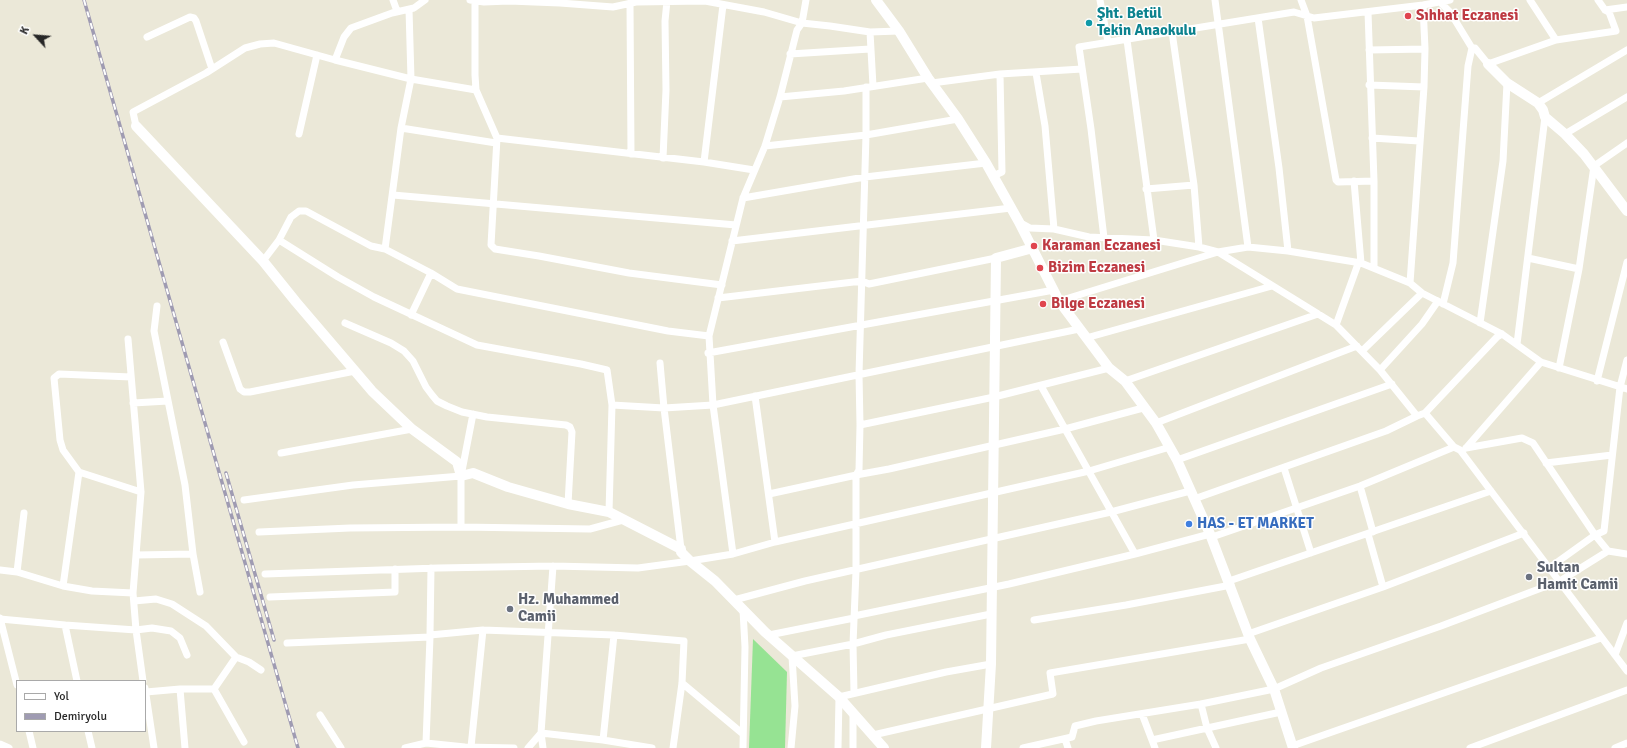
<!DOCTYPE html>
<meta charset="utf-8">
<style>
body{margin:0}
#map{position:relative;width:1627px;height:748px;overflow:hidden;background:#ebe8d8;font-family:Signika,sans-serif}
canvas{display:block}
.legend{position:absolute;left:16px;top:680px;width:130px;height:52px;box-sizing:border-box;background:#fff;border:1px solid #a9a9a9;margin:0;padding:5px 7px;list-style:none;font-size:12px;color:#272727}
.legend li{display:flex;align-items:center;gap:8px;height:20px}
.legend b{width:20px;border:1px solid #a9a9a9}
.north{position:absolute;left:16px;top:16px;width:40px;height:40px;-webkit-text-stroke:3px #fff;paint-order:stroke;rotate:296deg;font-size:11px;font-weight:700;line-height:16px;text-align:center;color:#272727}
.north::after{content:'';display:block;margin:auto;width:14px;height:18px;background:#272727;clip-path:polygon(50% 0,100% 100%,50% 72%,0 100%)}
</style>
<div id="map">
<canvas width="1627" height="748"></canvas>
<ul class="legend">
<li><b style="height:5px;background:#fff"></b>Yol</li>
<li><b style="height:5px;background:#9f9bb2"></b>Demiryolu</li>
</ul>
<div class="north">K</div>
</div>
<script>
const context = document.querySelector('canvas').getContext('2d');
context.lineJoin = 'round';
function fillPath(path, color) { context.fillStyle = color; context.fill(path, 'evenodd'); }
const toPath = rows => new Path2D(rows.map(r => 'M' + r).join(''));
function stroke(path, color, width, dash) { context.strokeStyle = color; context.lineWidth = width; context.lineCap = dash ? 'butt' : 'round'; context.setLineDash(dash || []); context.stroke(path); }
function drawText(font, color, halo, rows, align = 'center') {
  context.font = font + ' Signika,sans-serif'; context.lineWidth = 3; context.setLineDash([]); context.textBaseline = 'middle'; context.strokeStyle = halo; context.fillStyle = color; for (const [text, x, y, turn = 0] of rows) {
    context.save(); context.translate(x, y); context.rotate((+turn || 0) * Math.PI / 180); context.textAlign = isNaN(turn) ? turn : align; if (halo) context.strokeText(text, 0, 0); context.fillText(text, 0, 0); context.restore();
  }
}
const green = toPath([
 [753,639,787,672,785,748,749,748]
]);
const street = toPath([
 [393,0,397,11],
 [470,0,484,2,509,1,560,3,613,7,636,2,705,1,764,12,802,23,830,26,870,32,899,31],
 [475,0,475,75,476,90,497,138,491,245,495,249,539,256,629,273,722,285],
 [1100,0,1108,42],
 [1215,0,1248,247],
 [1301,0,1307,16,1336,180,1338,182,1374,181],
 [1530,0,1556,40],
 [1439,1,1450,12,1472,48,1475,48,1488,64,1556,40,1616,31,1609,12,1605,10,1598,0],
 [630,3,631,154],
 [1605,10,1627,7],
 [1368,12,1374,181,1374,268],
 [1258,18,1279,168,1288,251],
 [870,32,873,86],
 [1172,32,1194,185,1199,247],
 [147,37,190,17,194,18,196,21,212,69],
 [1127,40,1154,240],
 [1369,50,1425,49],
 [790,54,870,49],
 [335,60,411,79,476,90],
 [1036,73,1045,126,1054,229],
 [932,83,1000,74,1082,69],
 [1369,85,1424,87],
 [780,97,844,91,928,78],
 [1538,103,1627,50],
 [136,126,133,112,206,73,245,48,260,44,274,43,335,60,344,37,351,28,392,13,414,8,425,0],
 [401,128,496,143],
 [299,134,317,55],
 [1565,134,1627,97],
 [497,138,704,162,754,170],
 [1372,138,1419,141],
 [765,146,866,135,958,119],
 [663,158,666,90,665,21,667,1],
 [704,162,723,5],
 [993,176,1002,172,1000,74],
 [1354,181,1361,263],
 [1146,189,1194,185],
 [393,195,736,225],
 [743,198,865,177,986,163],
 [1019,222,1030,228,1054,229,1089,237,1154,240,1199,247,1218,252,1248,247,1288,251,1361,263,1410,283,1422,293,1502,334,1541,362,1627,389],
 [1104,238,1091,129,1079,47,1294,12,1314,18,1423,5,1450,0],
 [279,240,338,277,374,297,477,345,581,364,607,370,612,405,609,512],
 [732,241,1011,208],
 [385,249,401,128,411,79,409,9],
 [1528,258,1579,269],
 [263,261,279,240,291,217,299,211,306,211,371,246,385,249,431,273,457,289,668,331,709,336],
 [1410,283,1424,87,1425,49,1423,5],
 [718,298,862,281,869,284,996,258],
 [1059,301,1218,252,1336,325,1380,370,1417,416,1425,413,1454,447,1460,450,1627,671],
 [1443,304,1453,263,1468,66,1472,48],
 [157,306,154,331,185,485,193,554,200,592],
 [411,315,431,273],
 [345,323,391,343,404,351,413,361,426,387,432,395,437,401,447,406,462,412,487,417,566,425,570,427,572,432,568,504],
 [1480,323,1503,161,1507,83],
 [1336,325,1358,264],
 [1086,338,1272,286],
 [128,339,141,492,133,593,136,630,143,681],
 [223,342,240,389,244,392,250,392,355,371],
 [1517,344,1545,117],
 [1362,351,1422,293],
 [708,353,1054,290],
 [660,363,664,408,681,549],
 [1559,368,1579,269,1594,166,1627,143],
 [1380,370,1422,324,1438,301],
 [1125,381,1318,314],
 [1597,381,1627,262],
 [1041,386,1135,554],
 [755,396,775,542],
 [133,403,168,401],
 [612,405,664,408,713,405,1079,329],
 [1425,413,1497,337,1502,334],
 [1156,423,1357,346],
 [860,425,994,397,1109,368],
 [1466,448,1522,438,1533,443,1595,535,1608,551],
 [1466,448,1541,362],
 [281,453,412,429],
 [1177,460,1392,384],
 [1546,463,1612,455],
 [1284,468,1311,553],
 [79,472,141,492],
 [856,475,859,470,860,425,859,374,866,135,866,87],
 [1360,486,1373,532],
 [769,494,861,474],
 [1194,499,1386,431,1417,416],
 [244,500,353,485,461,476],
 [461,527,461,476,473,414],
 [259,532,350,528,461,527,590,529,623,520],
 [1368,534,1383,587],
 [1212,537,1360,486,1454,447],
 [733,554,713,405,709,336,743,198,765,146,780,97,797,30,802,23,806,0],
 [136,555,193,554],
 [1549,568,1595,535,1604,531,1620,387,1627,360],
 [0,570,17,572,63,586,92,591,133,593],
 [17,572,24,513],
 [265,574,438,568,553,566,638,568,690,561,733,554,775,542,1089,471,1170,447],
 [1229,581,1491,491],
 [63,586,79,472,63,450,60,440,54,378,59,374,131,377],
 [270,597,395,592,395,569],
 [734,600,805,581,1111,512,1190,491],
 [134,601,156,599,172,604,206,626,236,657],
 [854,616,1009,584,1135,554,1210,534],
 [0,618,17,685],
 [0,619,65,625,77,681],
 [1034,620,1126,605,1231,585],
 [65,625,136,630,152,628,171,631,180,638,187,655],
 [1248,634,1383,587,1524,533],
 [430,635,431,568],
 [769,635,854,618],
 [287,643,430,637,430,635,483,630,614,635,684,641,682,683,673,748],
 [1615,655,1627,623],
 [682,683,743,734],
 [145,688,154,748],
 [180,689,185,748],
 [214,689,244,742],
 [146,692,180,689,214,689,236,657,249,662,261,670],
 [854,693,853,644,856,571,856,475,889,469,1065,429,1143,408],
 [1201,704,1207,728,1216,748],
 [853,712,853,748],
 [1142,714,1155,748],
 [320,715,341,748],
 [29,731,33,748],
 [88,731,92,748],
 [541,733,603,740,652,748],
 [873,735,1053,694,1050,673,1250,639],
 [1065,739,1068,748],
 [603,740,614,635],
 [1152,740,1281,712],
 [426,743,430,637],
 [0,744,9,748],
 [1292,746,1601,638],
 [471,747,483,630],
 [405,748,426,743,465,747,514,748],
 [528,748,541,733],
 [543,748,541,733,553,566],
 [743,748,745,647,743,610],
 [791,748,795,706,792,656,853,644,886,635,991,614],
 [838,748,839,697,946,672,991,664],
 [1023,748,1072,737,1075,726,1096,721,1201,704,1274,689,1321,668,1441,626,1560,581,1608,551,1627,554],
 [1470,748,1627,690],
 [1615,748,1627,743]
]);
const secondary = toPath([
 [876,0,899,31,928,78,958,119,986,163,1019,222,1059,301,1109,368,1125,381,1156,423,1177,460,1210,534,1250,639,1274,689,1293,748],
 [1488,64,1507,83,1538,103,1543,110,1545,117,1565,134,1584,154,1627,211],
 [136,126,263,261,296,302,372,391,412,429,457,462,461,476,473,473,508,487,568,504,609,512,681,549,681,552,690,561,715,581,765,632,839,697,884,748],
 [986,748,991,664,996,258,1033,248]
]);
const rail = toPath([
 [84,0,298,748],
 [226,473,274,640]
]);
const markers = [
 [1408,16,4,"#e0444e"],
 [1089,23,4,"#0f9aa8"],
 [1034,246,4,"#e0444e"],
 [1040,268,4,"#e0444e"],
 [1043,304,4,"#e0444e"],
 [1189,524,4,"#3f7fe0"],
 [1529,577,4,"#6b7280"],
 [510,609,4,"#6b7280"]
];
const cultureNames = [
 ["Şht. Betül",1097,14],
 ["Tekin Anaokulu",1097,31]
];
const healthNames = [
 ["Sıhhat Eczanesi",1416,16],
 ["Karaman Eczanesi",1042,246],
 ["Bizim Eczanesi",1048,268],
 ["Bilge Eczanesi",1051,304]
];
const shopNames = [
 ["HAS - ET MARKET",1197,524]
];
const worshipNames = [
 ["Sultan",1537,568],
 ["Hamit Camii",1537,585],
 ["Hz. Muhammed",518,600],
 ["Camii",518,617]
];
fillPath(green, '#96e393');
stroke(street, '#fff', 7);
stroke(secondary, '#fff', 10);
stroke(rail, '#9f9bb2', 3.5);
stroke(rail, '#fff', 2, [6]);
for (const [x, y, r, color] of markers) { const dot = new Path2D(); dot.arc(x, y, r, 0, 2 * Math.PI); context.fillStyle = color; context.fill(dot); stroke(dot, '#fff', 1.5); }
drawText('bold 15px', '#0d838f', '#fff', cultureNames, 'left');
drawText('bold 15px', '#be3a42', '#fff', healthNames, 'left');
drawText('bold 15px', '#366cbe', '#fff', shopNames, 'left');
drawText('bold 15px', '#5b616d', '#fff', worshipNames, 'left');
</script>
